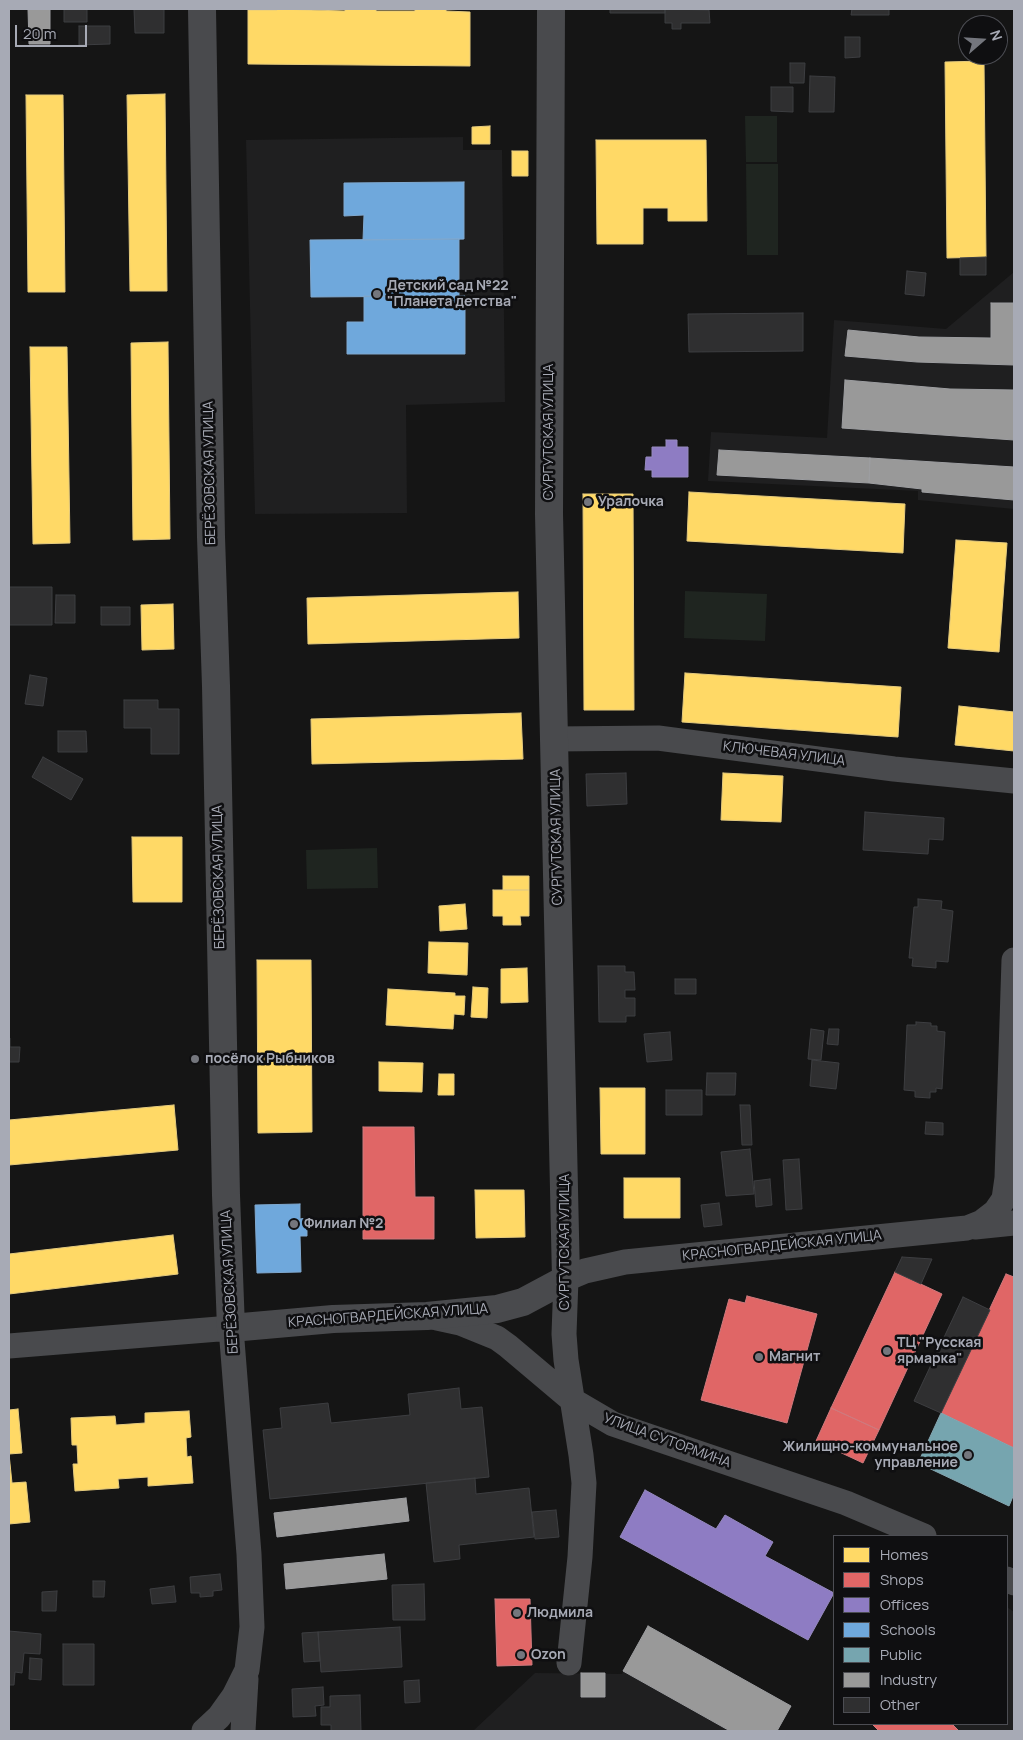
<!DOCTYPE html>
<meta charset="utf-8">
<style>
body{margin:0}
#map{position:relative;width:1023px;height:1740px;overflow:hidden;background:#151515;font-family:Manrope,sans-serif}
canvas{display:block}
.frame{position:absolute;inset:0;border:10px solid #a7aab5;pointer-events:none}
.legend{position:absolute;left:833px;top:1535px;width:175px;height:190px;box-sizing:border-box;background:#0f0f11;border:1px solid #4c4d53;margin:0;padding:6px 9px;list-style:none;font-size:15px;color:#a7aab5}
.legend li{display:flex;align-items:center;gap:10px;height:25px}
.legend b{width:25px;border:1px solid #4c4d53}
.north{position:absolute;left:958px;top:15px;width:50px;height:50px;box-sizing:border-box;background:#0f0f11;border:1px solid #4c4d53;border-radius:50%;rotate:71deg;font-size:14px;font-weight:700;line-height:20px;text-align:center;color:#a7aab5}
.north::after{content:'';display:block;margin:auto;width:18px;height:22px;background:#74767d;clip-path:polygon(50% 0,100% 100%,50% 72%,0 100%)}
.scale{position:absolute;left:15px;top:25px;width:72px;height:22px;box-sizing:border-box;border:2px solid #a7aab5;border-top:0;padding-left:6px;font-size:15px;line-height:18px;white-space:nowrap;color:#a7aab5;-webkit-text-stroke:4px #0f0f11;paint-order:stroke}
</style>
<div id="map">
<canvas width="1023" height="1740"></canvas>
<div class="frame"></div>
<ul class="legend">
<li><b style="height:14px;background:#ffd966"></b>Homes</li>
<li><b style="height:14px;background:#e06666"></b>Shops</li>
<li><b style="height:14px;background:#8e7cc3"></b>Offices</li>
<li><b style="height:14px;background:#6fa8dc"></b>Schools</li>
<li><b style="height:14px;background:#76a5af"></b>Public</li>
<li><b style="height:14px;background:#999"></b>Industry</li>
<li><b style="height:14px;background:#2f2f30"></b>Other</li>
</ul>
<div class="north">N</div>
<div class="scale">20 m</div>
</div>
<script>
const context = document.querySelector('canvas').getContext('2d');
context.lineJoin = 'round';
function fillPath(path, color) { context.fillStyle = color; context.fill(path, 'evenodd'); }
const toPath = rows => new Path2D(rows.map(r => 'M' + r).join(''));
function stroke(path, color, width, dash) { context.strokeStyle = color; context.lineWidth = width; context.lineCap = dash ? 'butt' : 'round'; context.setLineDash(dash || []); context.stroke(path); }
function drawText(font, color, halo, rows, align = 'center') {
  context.font = font + ' Manrope,sans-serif'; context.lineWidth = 5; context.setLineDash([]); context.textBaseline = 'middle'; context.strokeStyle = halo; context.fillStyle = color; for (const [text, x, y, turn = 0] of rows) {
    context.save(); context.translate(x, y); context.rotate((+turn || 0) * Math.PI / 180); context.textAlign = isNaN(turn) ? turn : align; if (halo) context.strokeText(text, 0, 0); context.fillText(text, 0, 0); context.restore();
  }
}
const built = toPath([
 [463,137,463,150,502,150,505,402,406,405,407,513,255,514,246,140],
 [1014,272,1014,509,918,500,918,491,708,481,711,432,827,438,834,320,946,329],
 [1007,1607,1014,1612,1014,1731,879,1731,872,1724,1007,1724],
 [623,1671,730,1731,473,1731,535,1673,622,1674]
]);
const green = toPath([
 [745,116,777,116,777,162,746,162],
 [746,164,778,164,778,255,747,255],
 [685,591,767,594,765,641,684,638],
 [377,848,378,888,307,889,306,850]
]);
const homes = toPath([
 [277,9,345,11,345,9,376,9,376,11,415,11,415,9,446,9,446,11,470,12,470,66,248,64,248,10,277,10,277,9],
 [984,61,986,257,947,258,945,62,984,61],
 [165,94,167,291,130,291,127,95,165,94],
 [26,95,63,95,65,292,28,292,26,95],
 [490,126,490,144,472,144,472,127,490,126],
 [596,140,706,140,707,221,668,221,668,208,643,208,643,244,597,244,596,140],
 [512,151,528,151,528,176,512,176,512,151],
 [168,342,170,539,133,540,131,343,168,342],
 [30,347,67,347,70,543,33,544,30,347],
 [689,492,905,504,903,553,687,541,689,492],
 [583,494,633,494,634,710,584,710,583,494],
 [956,540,1007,543,999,652,948,648,956,540],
 [518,592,519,638,308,644,307,598,518,592],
 [173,604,174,649,142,650,141,605,173,604],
 [685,673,901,687,898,737,682,722,685,673],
 [959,706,1014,712,1014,751,955,745,959,706],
 [521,713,523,759,312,764,311,719,521,713],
 [723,773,783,776,781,822,721,820,723,773],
 [132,837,182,837,182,902,133,902,132,837],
 [503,876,529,876,529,890,503,890,503,876],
 [493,890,529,890,529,916,520,916,521,925,503,925,503,916,493,916,493,890],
 [465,904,467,929,440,931,439,906,465,904],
 [429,942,468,943,467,975,428,973,429,942],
 [257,960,311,960,312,1132,258,1133,257,960],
 [527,968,528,1002,501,1003,501,969,527,968],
 [473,987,488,988,487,1018,471,1017,473,987],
 [388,989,455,993,455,996,465,996,464,1015,454,1014,453,1029,386,1025,388,989],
 [379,1062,423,1063,422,1092,379,1091,379,1062],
 [439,1074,454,1074,454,1095,438,1095,439,1074],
 [600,1088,645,1088,645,1154,601,1154,600,1088],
 [174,1105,178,1150,9,1165,9,1120,174,1105],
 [624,1178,680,1178,680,1218,624,1218,624,1178],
 [475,1190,524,1190,525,1237,476,1238,475,1190],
 [173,1235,178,1274,9,1294,9,1254,173,1235],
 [18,1409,22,1453,9,1454,12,1483,26,1482,30,1522,9,1524,9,1410,18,1409],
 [189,1411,191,1437,186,1438,187,1457,191,1456,193,1483,148,1486,148,1477,118,1479,119,1488,75,1491,73,1464,78,1464,77,1445,72,1445,71,1418,115,1416,116,1425,145,1423,145,1413,189,1411]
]);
const shops = toPath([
 [363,1127,414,1127,415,1197,434,1197,434,1239,363,1239,363,1127],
 [895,1272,942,1294,879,1430,831,1408,895,1272],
 [1006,1274,1014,1277,1014,1275,1014,1448,941,1413,1006,1274],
 [747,1296,817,1314,787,1423,701,1400,729,1299,745,1303,747,1296],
 [831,1408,879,1430,863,1463,816,1441,831,1408],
 [495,1599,530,1599,532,1665,497,1666,495,1599],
 [872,1724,952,1724,959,1731,879,1731,872,1724]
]);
const offices = toPath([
 [666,440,677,440,677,447,688,447,688,477,652,477,652,470,645,470,646,457,652,457,652,447,666,447,666,440],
 [645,1490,716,1529,725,1515,773,1542,765,1556,834,1593,808,1640,620,1537,645,1490]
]);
const schools = toPath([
 [464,182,464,239,363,240,364,215,344,216,344,183,464,182],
 [459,239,459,296,311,297,310,240,459,239],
 [364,296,465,296,465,354,347,354,347,322,364,322,364,296],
 [300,1204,300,1219,307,1218,307,1236,300,1236,301,1272,257,1273,255,1205,300,1204]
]);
const public = toPath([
 [941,1413,1014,1448,1014,1494,1009,1506,918,1463,941,1413]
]);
const industry = toPath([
 [28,9,50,9,50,44,29,44,28,9],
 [991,303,1014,303,1014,365,917,362,845,356,848,330,919,337,991,338,991,303],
 [845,380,950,389,1014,390,1014,440,842,428,845,380],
 [719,450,870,458,869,483,717,475,719,450],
 [870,458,1014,467,1014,500,922,492,922,489,869,483,870,458],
 [406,1498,409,1521,277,1537,274,1513,406,1498],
 [384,1554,387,1579,286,1589,284,1564,384,1554],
 [648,1626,791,1706,777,1731,730,1731,623,1671,648,1626],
 [581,1673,605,1673,605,1697,581,1697,581,1673]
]);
const building = toPath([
 [64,9,87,9,87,22,64,22,64,9],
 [134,9,164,9,164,33,135,33,134,9],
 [610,9,665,9,665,13,610,13,610,9],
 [665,9,709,10,710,23,681,23,681,29,672,29,672,23,665,23,665,9],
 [852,9,889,9,889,15,851,15,852,9],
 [79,26,110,26,110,44,79,45,79,26],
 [845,37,860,37,860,57,845,58,845,37],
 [790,63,805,63,804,83,790,83,790,63],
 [810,76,835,77,834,112,809,112,810,76],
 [771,87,793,87,793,112,771,111,771,87],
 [986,257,986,275,960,275,960,258,986,257],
 [907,271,926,273,924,296,905,294,907,271],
 [803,313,803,351,689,352,688,314,803,313],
 [9,587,52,587,52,625,9,625,9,587],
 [56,595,75,595,75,623,55,623,56,595],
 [101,607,130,607,130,625,101,625,101,607],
 [30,675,47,678,43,706,25,704,30,675],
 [124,700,158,700,158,709,179,709,179,754,151,754,151,728,124,728,124,700],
 [58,731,86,731,87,752,58,752,58,731],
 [43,757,83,779,71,800,32,777,43,757],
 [626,773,627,804,587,806,586,774,626,773],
 [865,812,944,818,943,840,929,839,928,854,863,850,865,812],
 [918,899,942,901,941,909,953,911,948,962,936,961,936,968,912,966,913,958,909,958,914,907,918,907,918,899],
 [598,966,625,966,625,972,634,972,635,990,625,990,625,998,635,998,635,1016,626,1016,626,1022,599,1022,598,966],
 [675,979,696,979,696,994,675,994,675,979],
 [916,1022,931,1023,931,1026,937,1026,937,1031,945,1032,942,1089,936,1088,936,1092,930,1092,930,1098,915,1097,915,1091,904,1090,907,1025,916,1025,916,1022],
 [811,1029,824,1031,821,1060,808,1059,811,1029],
 [829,1029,839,1029,838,1045,827,1044,829,1029],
 [670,1032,672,1060,647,1062,644,1034,670,1032],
 [9,1038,10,1038,10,1047,20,1047,19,1062,9,1062,9,1038],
 [812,1060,839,1063,836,1089,810,1086,812,1060],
 [707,1073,736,1073,735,1095,706,1095,707,1073],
 [666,1090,702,1090,702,1115,666,1115,666,1090],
 [740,1105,750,1105,752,1145,742,1145,740,1105],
 [926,1122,943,1123,943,1135,925,1134,926,1122],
 [750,1149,754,1194,726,1196,721,1152,750,1149],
 [799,1159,802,1209,786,1210,783,1160,799,1159],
 [770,1179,772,1205,756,1207,754,1181,770,1179],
 [719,1203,722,1225,704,1227,701,1205,719,1203],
 [902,1257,932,1259,921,1284,895,1272,902,1257],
 [963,1297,990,1310,941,1413,914,1401,963,1297],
 [459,1388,461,1409,482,1407,489,1477,270,1499,263,1430,282,1428,280,1408,328,1403,331,1423,410,1415,408,1394,459,1388],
 [475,1478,476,1494,529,1488,534,1537,459,1545,460,1559,434,1562,426,1483,475,1478],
 [556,1510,559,1537,535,1539,532,1512,556,1510],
 [220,1574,222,1590,213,1591,213,1596,200,1597,200,1593,191,1593,190,1577,220,1574],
 [93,1581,105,1581,104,1597,93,1597,93,1581],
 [424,1584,425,1620,393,1620,392,1585,424,1584],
 [174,1586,176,1602,152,1604,150,1589,174,1586],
 [57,1591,56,1611,42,1611,42,1592,57,1591],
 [400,1627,402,1667,321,1672,318,1632,400,1627],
 [9,1631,41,1634,40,1654,24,1653,22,1673,15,1672,14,1685,9,1685,9,1631],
 [318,1632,320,1661,304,1662,302,1633,318,1632],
 [63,1644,94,1644,94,1685,63,1685,63,1644],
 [30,1658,42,1659,41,1680,29,1679,30,1658],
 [419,1680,420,1702,405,1703,404,1681,419,1680],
 [323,1687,324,1705,315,1706,316,1716,293,1717,292,1689,323,1687],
 [360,1695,361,1731,331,1731,331,1725,321,1725,321,1707,330,1707,330,1696,360,1695]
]);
const minor = toPath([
 [554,739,658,738,894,769,1014,781],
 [975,1227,1014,1223],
 [437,1318,460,1323,497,1338,508,1346,572,1400,613,1424,846,1503,924,1536],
 [9,1346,231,1328,249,1554,252,1627,247,1670,234,1696,219,1717,204,1731],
 [1007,1579,1014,1583],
 [569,1663,580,1557,584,1483,581,1455,566,1360,564,1334,566,1279,585,1271,625,1262,967,1228,982,1222,995,1212,1004,1199,1007,1178,1014,960],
 [243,1731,246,1679]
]);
const tertiary = toPath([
 [202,9,211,537,216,686,226,1195,231,1328,333,1319,427,1316,497,1309,523,1302,566,1279,549,514,551,9]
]);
const markers = [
 [377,294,5,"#74767d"],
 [588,502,5,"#74767d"],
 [195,1059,5,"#74767d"],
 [294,1224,5,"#74767d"],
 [887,1351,5,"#74767d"],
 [759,1357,5,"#74767d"],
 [968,1455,5,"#74767d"],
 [517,1613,5,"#74767d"],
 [521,1655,5,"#74767d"]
];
const poiNames = [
 ["Детский сад №22",387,286],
 ["\"Планета детства\"",387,302],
 ["Уралочка",598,502],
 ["посёлок Рыбников",205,1059],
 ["Филиал №2",304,1224],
 ["ТЦ \"Русская",897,1343],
 ["ярмарка\"",897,1359],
 ["Магнит",769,1357],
 ["Жилищно-коммунальное",958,1447,"right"],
 ["управление",958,1463,"right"],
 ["Людмила",527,1613],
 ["Ozon",531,1655]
];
const streetNames = [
 ["СУРГУТСКАЯ УЛИЦА",549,432,-90],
 ["БЕРЁЗОВСКАЯ УЛИЦА",210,473,-91],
 ["КЛЮЧЕВАЯ УЛИЦА",784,754,7],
 ["СУРГУТСКАЯ УЛИЦА",557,837,-91],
 ["БЕРЁЗОВСКАЯ УЛИЦА",219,877,-91],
 ["СУРГУТСКАЯ УЛИЦА",565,1242,-90],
 ["КРАСНОГВАРДЕЙСКАЯ УЛИЦА",782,1246,-6],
 ["БЕРЁЗОВСКАЯ УЛИЦА",230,1282,-93],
 ["КРАСНОГВАРДЕЙСКАЯ УЛИЦА",388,1316,-4],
 ["УЛИЦА СУТОРМИНА",667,1441,20]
];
fillPath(built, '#1f1f20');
fillPath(green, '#1f2520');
fillPath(homes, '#ffd966');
stroke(homes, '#e5cb7e', 1);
fillPath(shops, '#e06666');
stroke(shops, '#cf7a7e', 1);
fillPath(offices, '#8e7cc3');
stroke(offices, '#968abf', 1);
fillPath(schools, '#6fa8dc');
stroke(schools, '#80a9d0', 1);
fillPath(public, '#76a5af');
stroke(public, '#85a6b1', 1);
fillPath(industry, '#999');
stroke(industry, '#9d9ea1', 1);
fillPath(building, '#2f2f30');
stroke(building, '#3d3e41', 1);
stroke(minor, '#494a4d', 25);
stroke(tertiary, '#494a4d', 28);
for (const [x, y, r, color] of markers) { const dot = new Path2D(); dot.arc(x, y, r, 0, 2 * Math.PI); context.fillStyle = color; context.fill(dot); stroke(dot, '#0f0f11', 2); }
drawText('bold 14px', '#a7aab5', '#0f0f11', poiNames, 'left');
drawText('14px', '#a7aab5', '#0f0f11', streetNames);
</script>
